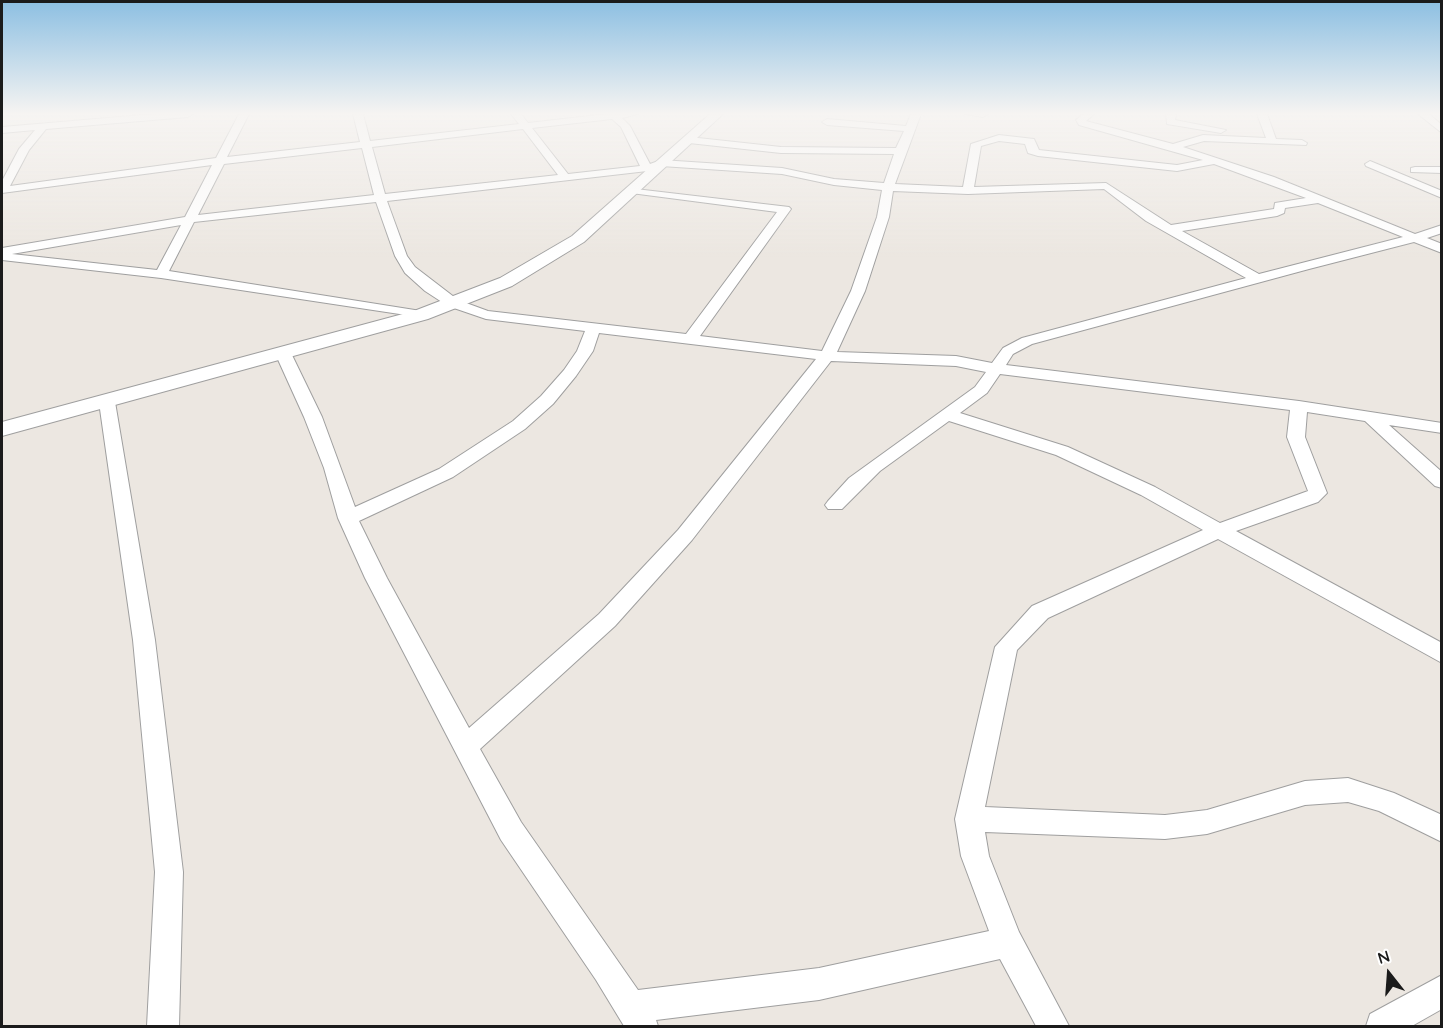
<!DOCTYPE html>
<style>
body{margin:0}
#map{position:relative;width:1443px;height:1028px;overflow:hidden;background:#ece7e1;font-family:Quicksand,sans-serif}
canvas{display:block}
.frame{position:absolute;inset:0;border:3px solid #1b1b1b;pointer-events:none}
.north{position:absolute;left:1359px;top:944px;width:60px;height:60px;-webkit-text-stroke:4px #fff;paint-order:stroke;rotate:343deg;font-size:16px;font-weight:700;line-height:24px;text-align:center;color:#1b1b1b}
.north::after{content:'';display:block;margin:auto;width:21px;height:27px;background:#1b1b1b;clip-path:polygon(50% 0,100% 100%,50% 72%,0 100%)}
</style>
<div id="map">
<canvas width="1443" height="1028"></canvas>
<div class="frame"></div>
<div class="north">N</div>
</div>
<script>
const context = document.querySelector('canvas').getContext('2d');
context.lineJoin = 'round';
const toPath = rows => new Path2D(rows.map(r => 'M' + r).join(''));
function stroke(path, color, width, dash) { context.strokeStyle = color; context.lineWidth = width; context.lineCap = dash ? 'butt' : 'round'; context.setLineDash(dash || []); context.stroke(path); }
function fillPath(path, color) { context.fillStyle = color; context.fill(path, 'evenodd'); }
const minor = toPath([
 [154,114,193,114,188,117,46,129,29,150,10,186,216,158,239,114,249,114,227,157,360,142,353,114,363,114,370,141,519,124,511,114,521,114,528,123,607,114,638,114,622,118,630,126,650,164,661,160,782,168,834,179,884,183,894,154,781,153,689,143,684,140,689,137,781,147,896,148,904,131,827,125,822,122,827,119,906,126,911,114,921,114,895,184,963,187,971,144,999,135,1034,139,1039,150,1177,165,1203,160,1079,125,1076,120,1083,114,1094,114,1086,121,1173,144,1203,135,1266,138,1257,114,1267,114,1276,139,1302,140,1307,143,1306,145,1204,141,1183,147,1274,177,1415,234,1442,225,1442,233,1427,238,1442,244,1442,253,1414,242,1309,269,1032,344,1013,354,1006,365,1299,401,1442,423,1442,433,1389,425,1442,472,1442,488,1435,486,1365,421,1307,412,1305,437,1327,493,1318,502,1236,531,1442,643,1442,663,1218,539,1048,618,1017,650,985,807,1165,815,1207,810,1305,781,1348,778,1394,793,1442,815,1442,842,1379,811,1348,802,1305,805,1207,834,1165,839,985,832,989,856,1019,932,1069,1026,1036,1026,1000,959,819,1000,656,1020,658,1026,624,1026,596,980,501,840,365,578,338,518,324,468,304,417,275,353,283,348,291,353,322,417,355,507,439,469,513,421,541,396,564,370,577,351,585,331,486,319,448,306,425,291,405,273,395,256,376,202,194,222,169,271,421,311,428,315,426,318,161,278,2,260,2,248,185,217,212,165,2,193,2,181,19,149,35,130,2,133,2,127,154,114],
 [612,119,621,127,640,166,568,174,532,128,612,119],
 [523,129,558,175,385,194,372,147,523,129],
 [999,141,1025,144,1028,153,1038,156,1177,171,1214,164,1306,198,1275,203,1274,209,1171,225,1106,183,974,187,981,146,999,141],
 [362,148,374,195,198,215,224,164,362,148],
 [661,166,782,174,834,185,882,190,877,217,851,291,822,351,700,336,791,209,789,207,627,188,625,190,631,193,777,212,686,334,488,311,458,300,415,267,407,256,387,201,656,170,661,166],
 [1104,189,1146,221,1246,278,1022,338,1003,348,992,363,956,356,837,352,865,291,889,217,893,191,968,194,1104,189],
 [1318,203,1403,237,1259,274,1182,231,1277,216,1284,213,1285,208,1318,203],
 [181,225,157,270,12,254,181,225],
 [599,333,816,359,678,530,599,614,469,728,387,578,359,521,453,477,525,429,553,404,576,376,593,351,599,333],
 [831,361,956,366,986,372,975,387,849,478,828,501,825,505,828,509,842,509,880,471,949,421,1056,455,1141,495,1203,530,1032,606,995,647,955,819,961,856,989,931,819,968,638,990,521,822,480,749,615,626,692,540,831,361],
 [1000,374,1290,410,1287,437,1308,491,1220,523,1155,487,1068,447,960,413,987,393,1000,374],
 [965,114,988,114,983,117,965,114],
 [1166,114,1176,114,1175,120,1226,130,1221,133,1167,124,1166,114],
 [1418,114,1429,114,1442,125,1442,133,1418,114],
 [1370,161,1442,191,1442,198,1366,166,1365,164,1370,161],
 [1415,167,1442,167,1442,173,1411,172,1411,168,1415,167],
 [107,397,115,402,155,640,183,872,179,1026,147,1026,155,872,133,640,99,402,107,397],
 [1442,975,1442,1009,1412,1026,1366,1026,1370,1014,1442,975]
]);
const tertiary = toPath([
 [710,114,723,114,584,242,512,286,428,319,2,436,2,422,414,311,500,278,572,236,710,114]
]);
stroke(minor, '#9f9f9f', 2);
stroke(tertiary, '#9f9f9f', 2);
fillPath(minor, '#fff');
fillPath(tertiary, '#fff');
const sky = context.createLinearGradient(0, 0, 0, 258);
sky.addColorStop(0, '#8cbfe2');
sky.addColorStop(0.44, '#f6f4f2');
sky.addColorStop(1, '#f6f4f200');
context.fillStyle = sky;
context.fillRect(0, 0, 1443, 258);
</script>
